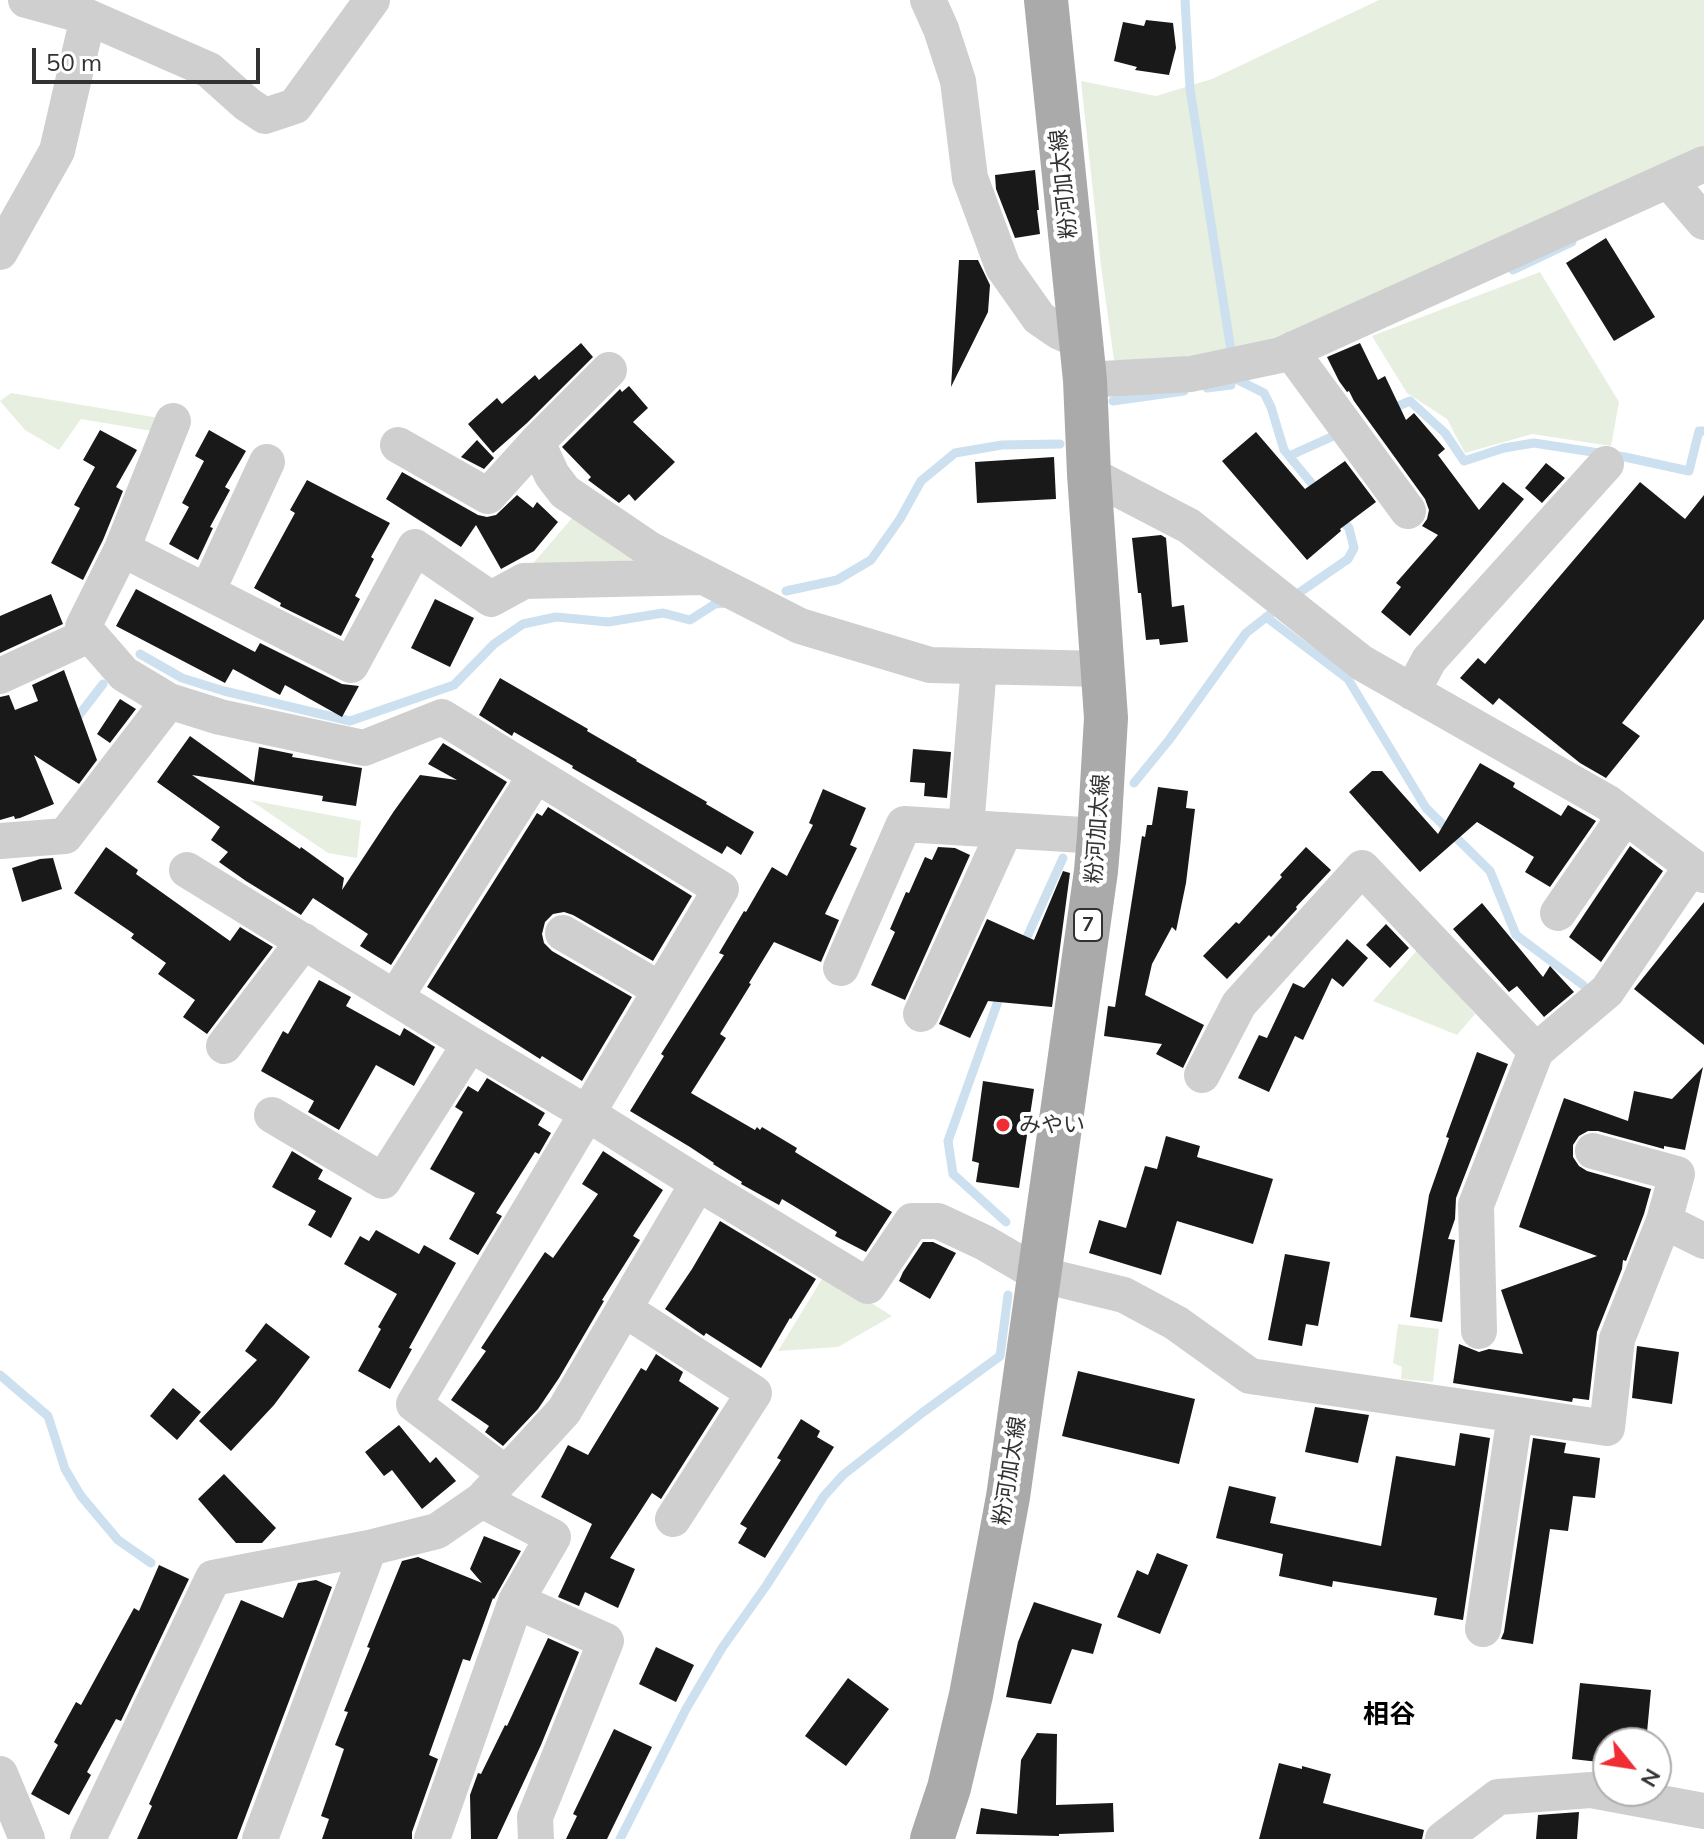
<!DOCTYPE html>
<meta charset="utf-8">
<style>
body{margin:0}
#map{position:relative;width:1704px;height:1839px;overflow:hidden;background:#fff;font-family:Mulish,sans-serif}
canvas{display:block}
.north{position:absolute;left:1592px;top:1727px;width:80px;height:80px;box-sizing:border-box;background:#fff;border:2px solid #adadad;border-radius:50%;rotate:120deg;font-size:22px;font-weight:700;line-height:32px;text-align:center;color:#323232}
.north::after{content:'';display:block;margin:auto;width:28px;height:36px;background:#f02d34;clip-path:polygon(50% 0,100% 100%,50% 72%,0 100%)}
.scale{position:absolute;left:32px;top:48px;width:228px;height:36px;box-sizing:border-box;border:4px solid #323232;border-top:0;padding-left:10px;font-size:24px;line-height:28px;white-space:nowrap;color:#323232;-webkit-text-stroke:6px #fff;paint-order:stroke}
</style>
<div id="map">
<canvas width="1704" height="1839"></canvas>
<div class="north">N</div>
<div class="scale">50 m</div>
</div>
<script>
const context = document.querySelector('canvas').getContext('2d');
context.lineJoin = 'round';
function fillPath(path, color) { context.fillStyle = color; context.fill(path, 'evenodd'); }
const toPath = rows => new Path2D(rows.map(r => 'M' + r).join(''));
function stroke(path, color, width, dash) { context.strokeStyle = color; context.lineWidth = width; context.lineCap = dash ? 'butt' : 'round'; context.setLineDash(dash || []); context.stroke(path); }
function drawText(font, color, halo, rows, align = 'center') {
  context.font = font + ' Mulish,"Noto Sans JP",sans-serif'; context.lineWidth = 8; context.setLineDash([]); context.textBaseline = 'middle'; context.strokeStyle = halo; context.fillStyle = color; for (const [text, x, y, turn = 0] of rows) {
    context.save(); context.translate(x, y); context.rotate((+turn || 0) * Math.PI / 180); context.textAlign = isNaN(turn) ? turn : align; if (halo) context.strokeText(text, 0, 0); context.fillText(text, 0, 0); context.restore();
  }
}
const green = toPath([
 [1379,0,1704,0,1704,154,1278,346,1192,366,1114,360,1101,266,1081,81,1156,96,1212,79],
 [1540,272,1619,402,1611,446,1532,434,1465,453,1447,419,1407,393,1372,336],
 [11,393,165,419,158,432,81,419,59,450,25,430,0,401],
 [573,517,659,564,530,567],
 [250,800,361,821,357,858,328,853],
 [1419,948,1475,1014,1457,1035,1373,1001],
 [825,1274,892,1316,838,1347,778,1351],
 [1398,1324,1439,1329,1433,1382,1401,1379,1402,1367,1393,1363]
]);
const stream = toPath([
 [1185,0,1190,89,1232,357],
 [1513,270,1572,242],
 [1235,376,1236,379,1264,393,1271,407,1284,450,1318,491],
 [1207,388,1231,385],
 [1113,401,1184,391],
 [1389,410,1410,401,1445,433,1464,461,1504,448,1534,443,1625,457,1689,471,1699,431,1704,431],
 [1289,456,1338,434],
 [786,591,837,580,871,560,900,519,921,481,955,453,1002,445,1060,444],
 [1290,599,1348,559,1354,548,1349,528,1340,518],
 [1266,617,1348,679,1426,808,1490,871,1516,935,1583,985],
 [140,654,182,678,224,691,350,721,454,685,494,644,523,624,556,617,608,622,663,613,690,620,715,604,726,603],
 [73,723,103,684],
 [1134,783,1169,740,1246,633,1278,608],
 [1022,948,1063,858],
 [1002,990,948,1141,953,1174,1006,1222],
 [0,1375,48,1416,65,1469,81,1496,118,1540,151,1563],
 [620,1839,686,1709,722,1648,766,1586,824,1496,843,1475,922,1413,1000,1356,1008,1295]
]);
const building = toPath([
 [1146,20,1173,23,1176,48,1169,75,1135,70,1137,67,1114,61,1123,22,1144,26],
 [1035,170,1039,210,1037,210,1040,234,1015,238,996,189,995,175],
 [1606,238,1655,317,1614,341,1566,263],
 [959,260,978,260,990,285,988,312,951,387],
 [581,343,593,357,527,423,493,453,468,424,497,398,502,404,535,375,539,380],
 [1360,343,1378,380,1385,376,1406,420,1414,413,1445,449,1438,455,1479,510,1503,482,1524,499,1410,636,1381,612,1401,587,1396,583,1438,535,1422,526,1427,519,1429,510,1425,499,1354,401,1349,391,1347,392,1339,381,1327,357],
 [629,386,648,408,633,422,675,462,635,501,629,494,619,503,588,480,591,477,562,447,620,389,622,392],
 [100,430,137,450,116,487,123,491,103,540,83,580,51,563,80,508,74,505,95,467,83,460],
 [209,430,246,451,225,487,230,490,210,527,213,528,198,560,169,544,189,507,182,503,204,461,195,456],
 [1256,432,1305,489,1345,461,1376,502,1340,529,1341,531,1307,560,1222,461],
 [477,440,494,458,484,469,461,457],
 [1054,457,1056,499,977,503,975,462],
 [1546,463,1565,478,1542,503,1525,488],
 [402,472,478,515,487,517,496,515,517,495,533,508,537,502,558,522,534,551,501,569,476,525,461,547,386,499],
 [307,480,390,523,371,557,374,559,355,596,360,599,341,636,280,606,281,603,254,588,295,513,290,510],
 [1640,482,1685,519,1704,495,1704,619,1622,723,1640,736,1606,778,1580,763,1499,698,1493,705,1460,678,1478,658,1485,664],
 [1161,535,1166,538,1172,607,1184,605,1188,642,1160,645,1159,639,1146,640,1141,593,1138,593,1132,538],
 [136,589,255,652,260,643,342,684,359,686,342,717,285,685,280,695,233,669,225,683,116,626],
 [51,594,63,624,0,653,0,616],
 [435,599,474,618,450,667,411,648],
 [64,670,97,760,79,784,34,755,54,804,20,818,15,819,14,816,0,820,0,697,9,695,15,710,38,701,32,685],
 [500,678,588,729,587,731,637,760,636,761,707,802,706,804,754,832,741,855,727,846,722,854,572,768,573,766,514,732,512,736,479,715],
 [120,699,136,709,110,743,97,734],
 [190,736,254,782,259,747,293,754,292,757,362,768,356,806,322,801,323,796,192,775,300,849,301,847,344,878,342,890,394,811,420,775,457,780,428,764,443,743,507,782,391,965,360,946,368,934,313,898,301,915,246,881,219,862,228,852,211,840,220,827,157,782],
 [913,749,951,752,947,798,924,796,925,783,910,782],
 [1480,763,1515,783,1513,787,1561,816,1568,805,1596,821,1550,887,1525,872,1534,857,1477,822,1420,872,1349,792,1372,771,1382,771,1438,834],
 [1158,787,1188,791,1186,808,1195,809,1186,883,1176,931,1172,927,1152,964,1145,995,1204,1025,1183,1068,1156,1054,1162,1044,1104,1036,1108,1006,1115,1007,1142,836,1145,837,1147,825,1152,825],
 [823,789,866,808,850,845,857,848,825,914,839,920,821,962,774,942,749,983,751,984,720,1034,726,1038,691,1093,755,1130,757,1127,760,1130,762,1127,797,1148,795,1152,892,1212,866,1252,835,1236,837,1232,782,1199,779,1205,741,1184,742,1182,713,1164,714,1163,690,1147,630,1111,664,1056,661,1054,724,955,719,953,744,911,746,912,772,867,787,876,813,825,809,823],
 [548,807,692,896,653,961,573,915,564,912,553,914,545,922,542,934,544,943,552,951,632,997,582,1081,542,1056,540,1059,427,987,537,813,542,816],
 [1630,846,1663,871,1601,962,1569,937],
 [106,847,138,870,136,874,230,941,240,927,273,947,207,1034,183,1017,195,1000,158,974,166,963,131,938,134,934,74,893],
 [938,847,955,848,970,855,905,1000,871,985,895,932,890,929,906,892,909,893,925,857,932,860],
 [1306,847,1331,870,1296,907,1297,909,1271,937,1269,935,1227,979,1203,956,1236,922,1239,924,1282,877,1280,875],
 [53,858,62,889,22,902,12,868,40,859],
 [1063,871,1070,873,1052,1007,988,1001,970,1038,939,1024,987,919,1034,940],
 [1704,902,1704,1045,1634,989],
 [1482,903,1543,977,1550,966,1574,992,1544,1017,1517,986,1509,992,1453,929],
 [1386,924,1409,948,1390,968,1366,945],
 [1347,939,1368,958,1343,987,1332,978,1303,1040,1295,1036,1269,1092,1238,1078,1259,1035,1267,1038,1293,983,1304,988],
 [319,980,351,997,346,1006,400,1036,404,1028,435,1047,414,1086,376,1065,339,1130,308,1112,314,1101,261,1071,283,1031,288,1034],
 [1477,1052,1508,1064,1456,1198,1455,1219,1448,1239,1455,1240,1442,1322,1410,1317,1429,1195,1449,1138,1446,1137],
 [1703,1067,1685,1150,1664,1146,1664,1149,1598,1131,1588,1131,1579,1136,1573,1145,1573,1157,1579,1166,1587,1171,1651,1189,1644,1214,1626,1261,1623,1260,1622,1269,1597,1332,1589,1400,1573,1398,1572,1402,1453,1383,1459,1344,1479,1352,1489,1349,1523,1354,1501,1290,1597,1256,1519,1227,1564,1098,1628,1121,1634,1091,1672,1099],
 [487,1078,545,1113,538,1125,551,1133,539,1154,535,1152,496,1213,502,1216,478,1255,449,1239,475,1193,430,1169,463,1112,455,1107,468,1086,478,1092],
 [983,1081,1034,1089,1019,1188,976,1182,979,1163,972,1161],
 [1166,1136,1200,1146,1197,1157,1273,1179,1253,1244,1177,1221,1161,1275,1089,1253,1099,1220,1126,1228,1145,1166,1157,1169],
 [292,1151,323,1170,318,1179,352,1198,331,1238,308,1225,316,1211,272,1187],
 [603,1151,663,1190,633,1236,640,1240,602,1300,604,1301,559,1378,538,1409,503,1446,485,1432,489,1426,451,1400,486,1351,481,1348,545,1252,553,1258,598,1194,582,1184],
 [720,1221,816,1279,791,1319,790,1318,761,1368,706,1333,704,1336,665,1309,692,1269],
 [376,1230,419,1254,424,1245,456,1263,409,1348,412,1349,390,1389,358,1371,381,1329,378,1327,397,1294,344,1264,360,1236,369,1241],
 [923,1242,933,1242,956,1253,930,1299,899,1281,903,1272],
 [1285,1254,1330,1262,1318,1326,1306,1324,1302,1346,1268,1340],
 [266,1323,310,1357,274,1405,231,1451,199,1421,257,1360,245,1351],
 [1637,1346,1679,1352,1672,1404,1632,1398],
 [656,1354,683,1372,679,1381,719,1408,661,1499,652,1493,610,1558,635,1569,618,1608,585,1592,579,1606,558,1597,592,1524,541,1497,568,1445,588,1455,641,1368,646,1371],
 [1078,1371,1195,1399,1179,1464,1062,1436],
 [173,1388,201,1412,177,1440,150,1416],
 [1315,1407,1369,1415,1358,1463,1305,1452],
 [801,1419,820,1431,817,1437,834,1447,765,1558,738,1543,747,1528,740,1524,781,1460,777,1458],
 [399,1425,430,1463,436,1457,456,1481,422,1509,392,1470,384,1476,365,1452],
 [1460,1433,1490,1438,1463,1620,1434,1615,1437,1598,1333,1581,1332,1587,1279,1576,1283,1554,1216,1538,1229,1486,1276,1497,1270,1523,1381,1546,1396,1456,1455,1466],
 [1533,1438,1566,1443,1564,1453,1600,1458,1595,1498,1573,1496,1568,1531,1550,1529,1533,1644,1501,1639,1504,1632],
 [224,1474,276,1528,262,1543,236,1543,198,1499],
 [484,1536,521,1551,494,1599,493,1598,470,1661,463,1659,429,1755,438,1759,412,1832,412,1839,322,1839,329,1819,321,1816,344,1749,335,1745,348,1712,344,1711,370,1648,367,1647,402,1561,418,1557,482,1583,470,1569],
 [1157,1553,1188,1565,1160,1634,1117,1617,1137,1570,1148,1575],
 [159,1565,189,1579,121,1721,116,1719,87,1772,91,1775,69,1815,31,1794,58,1745,54,1742,76,1702,81,1705,134,1608,139,1611],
 [316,1580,332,1587,237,1839,137,1839,152,1806,149,1804,241,1600,283,1618,298,1583],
 [1034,1602,1102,1624,1093,1654,1072,1649,1051,1704,1006,1697,1018,1642],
 [548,1638,579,1652,541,1745,497,1839,471,1839,470,1795,478,1773,481,1774,505,1725,507,1726],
 [656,1647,694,1665,676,1702,639,1684],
 [848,1678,889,1709,846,1766,805,1736],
 [1580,1683,1651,1690,1646,1743,1608,1743,1608,1763,1572,1759],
 [614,1729,652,1747,607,1839,566,1839,577,1816,573,1814],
 [1037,1733,1057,1734,1056,1805,1113,1803,1114,1832,1059,1834,1059,1836,976,1834,981,1808,1017,1814,1021,1760],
 [1279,1763,1302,1769,1302,1766,1331,1774,1323,1803,1424,1830,1422,1839,1259,1839],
 [1579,1812,1577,1839,1536,1839,1538,1815]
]);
const street = toPath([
 [26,0,88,17,209,70,247,104,265,116,295,106,372,0],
 [928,0,941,29,958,81,970,178,1003,267,1039,318,1058,331,1080,341],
 [1669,181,1704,222],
 [0,252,57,151,88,17],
 [1293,349,1298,361,1408,511],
 [1085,380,1191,374,1281,355,1704,164],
 [173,421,122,549,351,665,415,547,491,599,524,581,703,577],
 [537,442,552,475,565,492,649,549,800,626,930,665,1103,669],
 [398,445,488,496,537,442,609,370],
 [1089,474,1189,526,1362,663,1608,803,1704,875],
 [122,549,83,627,124,674,169,701],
 [207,592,267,462],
 [0,676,89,635],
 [1412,692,1429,660,1606,464],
 [966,828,979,666],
 [0,841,65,836,169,701,220,717,364,748,442,717,721,889,414,1404,506,1474],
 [187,870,470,1044],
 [1558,913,1625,816],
 [563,933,661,990],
 [841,968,904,824,1099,836],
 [395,998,536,775],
 [921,1014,1005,830],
 [224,1046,304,941],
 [1202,1075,1239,1004,1362,868,1536,1051],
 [272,1115,383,1181,470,1044,588,1114,698,1183,564,1411,482,1500],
 [1593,1151,1677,1174,1664,1221],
 [698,1183,868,1286,912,1221,938,1221,985,1243,1038,1274,1124,1295,1176,1323,1250,1376,1607,1428,1617,1339,1664,1221,1704,1241],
 [624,1309,754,1393,673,1519],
 [1479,1331,1476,1205,1536,1051,1607,991,1692,866],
 [516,1601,606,1641,535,1817,536,1839],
 [1483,1629,1515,1415],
 [0,1774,27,1839],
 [88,1839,213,1578,369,1548],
 [260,1839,369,1548,437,1531,482,1500,553,1537,516,1601,432,1839],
 [1443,1839,1498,1797,1591,1790,1704,1811]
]);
const primary = toPath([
 [932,1839,949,1788,971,1695,1008,1497,1096,871,1099,836,1106,718,1089,474,1085,380,1046,0]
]);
const markers = [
 [1003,1125,8,"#f02d34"]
];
const shields = [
 [1088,925,28]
];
const shieldNames = [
 ["7",1088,925]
];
const streetNames = [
 ["粉河加太線",1064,184,-96],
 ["粉河加太線",1098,829,-86],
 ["粉河加太線",1010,1471,-81]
];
const poiNames = [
 ["みやい",1019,1125]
];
const quarterNames = [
 ["相谷",1389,1715]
];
fillPath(green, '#e7efe0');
stroke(stream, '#cce0ef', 9);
fillPath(building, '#191919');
stroke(street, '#cfcfcf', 36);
stroke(primary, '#aaa', 44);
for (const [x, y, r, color] of markers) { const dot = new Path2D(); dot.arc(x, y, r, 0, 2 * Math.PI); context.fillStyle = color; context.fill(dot); stroke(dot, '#fff', 3); }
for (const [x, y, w] of shields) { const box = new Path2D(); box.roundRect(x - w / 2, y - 16, w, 32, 6); context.fillStyle = '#fff'; context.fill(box); stroke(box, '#323232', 2); }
drawText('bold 20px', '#323232', null, shieldNames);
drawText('22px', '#323232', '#fff', streetNames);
drawText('22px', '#323232', '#fff', poiNames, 'left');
drawText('bold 26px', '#000', '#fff', quarterNames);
</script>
